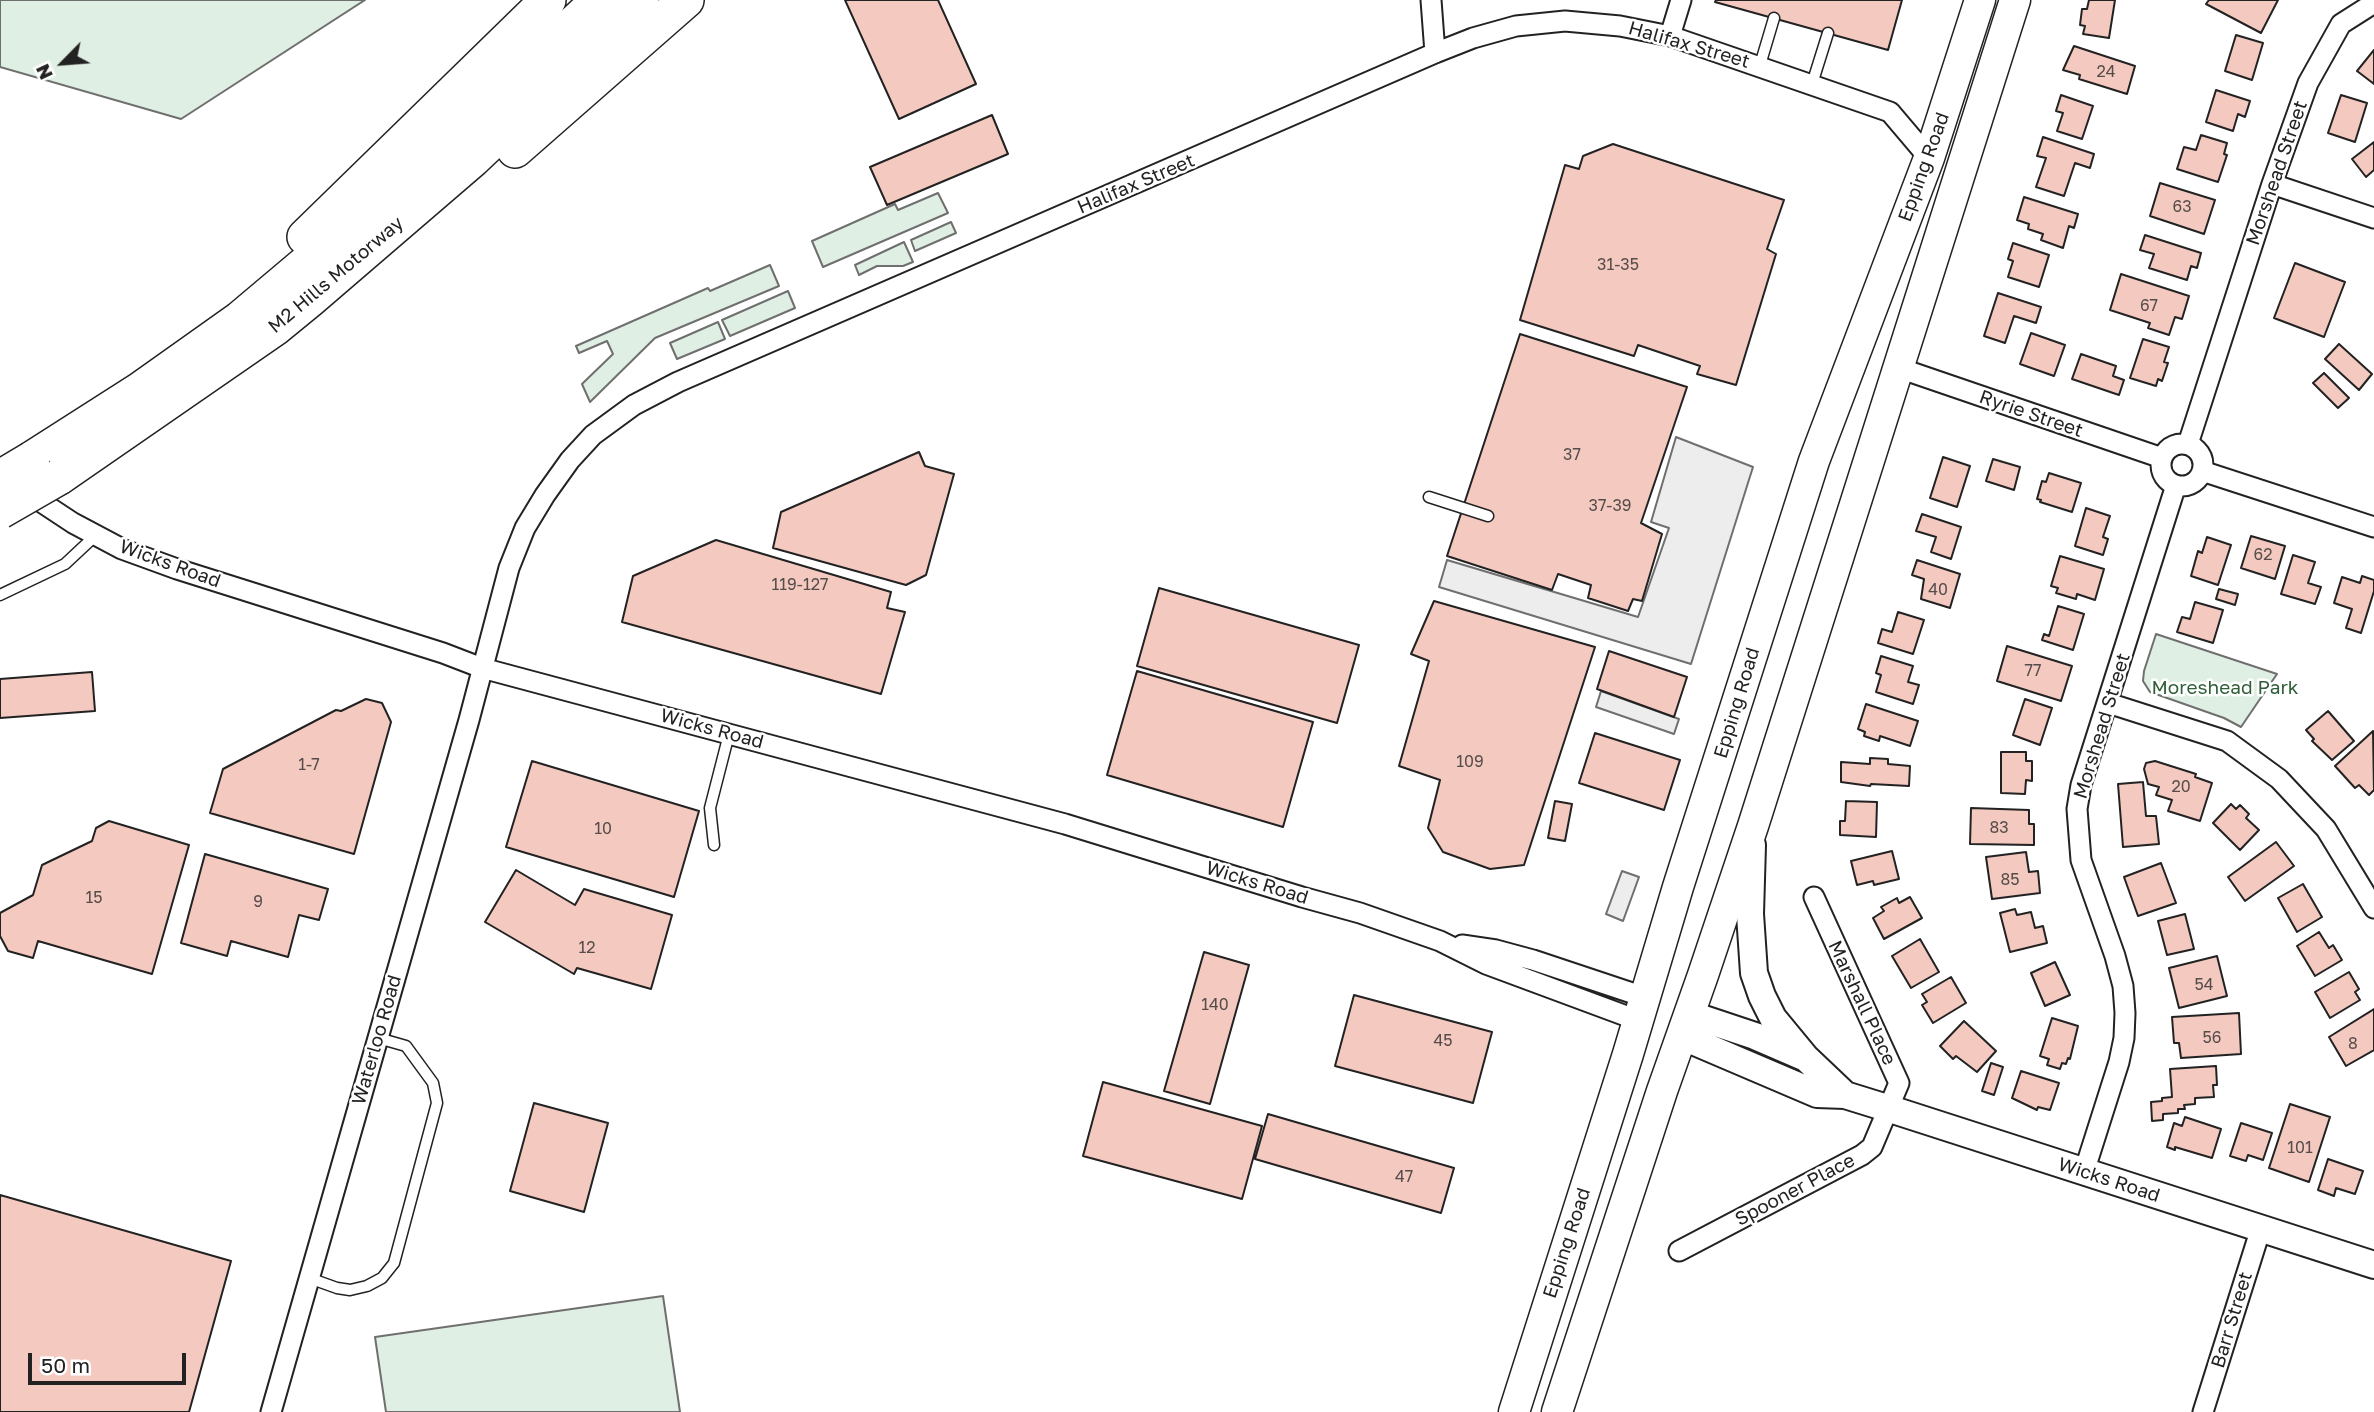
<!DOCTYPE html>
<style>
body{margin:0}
#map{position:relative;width:2374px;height:1412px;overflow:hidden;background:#fff;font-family:"Golos Text",sans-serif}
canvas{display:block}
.north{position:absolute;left:28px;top:28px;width:70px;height:70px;-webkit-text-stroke:5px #fff;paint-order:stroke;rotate:245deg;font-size:19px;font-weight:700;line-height:28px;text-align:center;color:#222}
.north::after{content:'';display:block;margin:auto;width:24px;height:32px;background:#222;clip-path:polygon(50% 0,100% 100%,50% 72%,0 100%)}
.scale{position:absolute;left:28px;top:1353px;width:158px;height:32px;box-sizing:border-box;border:4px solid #222;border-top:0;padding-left:9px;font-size:21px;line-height:24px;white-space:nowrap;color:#222;-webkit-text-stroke:5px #fff;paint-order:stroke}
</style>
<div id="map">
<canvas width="2374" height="1412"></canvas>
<div class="north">N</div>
<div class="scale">50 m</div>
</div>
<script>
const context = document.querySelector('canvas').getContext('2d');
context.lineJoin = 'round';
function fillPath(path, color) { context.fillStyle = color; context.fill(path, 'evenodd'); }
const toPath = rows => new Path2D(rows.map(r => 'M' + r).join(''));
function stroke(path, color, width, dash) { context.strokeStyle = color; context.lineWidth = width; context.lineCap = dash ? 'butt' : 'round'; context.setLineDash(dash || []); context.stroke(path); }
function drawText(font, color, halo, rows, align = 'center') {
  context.font = font + ' "Golos Text",sans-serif'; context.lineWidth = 5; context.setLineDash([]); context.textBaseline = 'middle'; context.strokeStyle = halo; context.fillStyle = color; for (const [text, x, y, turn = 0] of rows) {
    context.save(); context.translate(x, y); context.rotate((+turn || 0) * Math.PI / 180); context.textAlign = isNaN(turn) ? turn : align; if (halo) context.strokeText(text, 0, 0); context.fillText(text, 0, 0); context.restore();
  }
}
const green = toPath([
 [0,0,365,0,181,119,0,67,0,0],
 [938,193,948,213,823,267,812,241,895,204,898,210,938,193],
 [951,222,956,233,915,251,911,240,951,222],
 [904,242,913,262,903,266,877,266,859,275,855,265,904,242],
 [770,265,779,286,655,338,590,402,582,384,613,354,607,341,579,353,576,346,708,288,710,291,770,265],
 [788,291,795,308,730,336,722,320,788,291],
 [718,322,725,339,677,359,670,343,718,322],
 [2156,634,2277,674,2241,727,2224,718,2150,692,2143,681,2144,671,2156,634],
 [663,1296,680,1412,386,1412,375,1337,663,1296]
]);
const parking = toPath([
 [1676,437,1753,467,1691,664,1439,587,1447,560,1638,617,1669,528,1651,522,1676,437],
 [1601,691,1679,719,1674,734,1596,707,1601,691],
 [1622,871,1639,877,1623,921,1606,914,1622,871]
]);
const building = toPath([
 [845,0,938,0,976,84,899,119,845,0],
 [1716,0,1902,0,1888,50,1715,2,1716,0],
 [2089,0,2115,0,2109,38,2083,34,2085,26,2080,25,2082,9,2087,9,2089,0],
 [2209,0,2278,0,2261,33,2206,4,2209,0],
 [2236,35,2263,43,2252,80,2225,71,2236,35],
 [2074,46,2135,66,2127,94,2079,79,2080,75,2063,70,2074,46],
 [2374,50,2374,84,2357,71,2374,50],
 [2216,90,2250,101,2245,117,2238,114,2233,131,2206,122,2216,90],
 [2061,95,2093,106,2082,139,2057,131,2063,113,2056,111,2061,95],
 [2341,95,2367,103,2355,142,2328,133,2341,95],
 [992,115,1008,154,887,205,870,167,992,115],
 [2201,135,2227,143,2224,154,2227,155,2218,182,2177,169,2184,147,2196,150,2201,135],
 [2043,137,2094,154,2090,168,2075,163,2064,196,2036,187,2046,158,2037,156,2043,137],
 [2374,142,2374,170,2366,177,2352,159,2374,142],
 [1613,144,1784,200,1767,249,1776,254,1736,385,1697,374,1700,366,1638,345,1634,356,1520,320,1565,165,1579,169,1583,156,1613,144],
 [2160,183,2215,200,2204,234,2150,216,2160,183],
 [2024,197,2078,214,2074,228,2069,226,2063,248,2041,240,2043,234,2028,229,2029,224,2017,220,2024,197],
 [2145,235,2201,253,2197,268,2191,266,2187,280,2149,268,2154,254,2140,250,2145,235],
 [2013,243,2049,255,2039,287,2008,277,2013,261,2008,259,2013,243],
 [2295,263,2345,282,2324,337,2274,318,2295,263],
 [2121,274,2189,296,2182,319,2175,317,2169,335,2148,328,2150,323,2110,310,2121,274],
 [1998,293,2041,307,2036,323,2014,316,2005,343,1984,336,1998,293],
 [2031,333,2065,345,2054,376,2020,364,2031,333],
 [1520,334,1687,387,1641,523,1662,534,1642,601,1633,599,1628,611,1588,598,1591,585,1558,574,1552,590,1447,556,1520,334],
 [2143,339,2169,347,2164,362,2168,363,2162,381,2158,379,2156,386,2130,378,2143,339],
 [2339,344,2372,374,2359,390,2325,359,2339,344],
 [2081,354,2116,366,2113,376,2124,380,2119,395,2072,379,2081,354],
 [2324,373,2349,398,2338,408,2313,383,2324,373],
 [919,452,925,466,954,474,926,575,906,585,773,548,781,512,919,452],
 [1943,457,1970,466,1957,507,1930,498,1943,457],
 [1993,459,2020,467,2014,490,1986,481,1993,459],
 [2049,473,2081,483,2072,512,2040,502,2041,500,2037,499,2042,481,2046,482,2049,473],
 [2086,508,2110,516,2103,537,2108,539,2103,555,2075,546,2086,508],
 [1922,514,1961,527,1951,559,1931,552,1936,537,1916,531,1922,514],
 [2251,536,2285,546,2275,579,2241,568,2251,536],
 [2207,537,2231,545,2218,585,2191,576,2198,551,2202,553,2207,537],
 [716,540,891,592,887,608,905,612,881,694,622,622,633,576,716,540],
 [2293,555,2315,562,2308,583,2321,587,2315,604,2281,594,2293,555],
 [2060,556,2104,569,2095,600,2077,594,2076,599,2056,593,2058,588,2051,586,2060,556],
 [1917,560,1960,574,1950,608,1921,599,1924,579,1912,575,1917,560],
 [2362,576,2374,580,2374,591,2361,633,2346,628,2352,609,2334,603,2342,577,2360,583,2362,576],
 [1159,588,1359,645,1337,723,1137,666,1159,588],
 [2219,589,2238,594,2235,605,2216,599,2219,589],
 [1434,601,1595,647,1524,865,1490,869,1443,852,1428,828,1440,780,1399,766,1429,661,1411,654,1434,601],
 [2195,602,2223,610,2213,643,2177,632,2182,617,2190,619,2195,602],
 [2058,606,2084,614,2073,650,2042,640,2044,634,2049,636,2058,606],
 [1898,612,1924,620,1913,654,1878,643,1882,629,1892,632,1898,612],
 [2007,646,2072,666,2061,701,1997,681,2007,646],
 [1609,651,1687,677,1674,717,1597,689,1609,651],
 [1881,656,1913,666,1908,682,1919,685,1913,704,1876,692,1881,675,1876,673,1881,656],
 [1137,671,1313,722,1283,827,1107,775,1137,671],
 [92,672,95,711,0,718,0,679,92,672],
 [366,699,382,703,391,722,354,854,210,813,223,769,336,710,341,711,366,699],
 [2025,699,2052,708,2040,745,2013,735,2025,699],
 [1866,704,1918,721,1910,746,1880,736,1879,741,1864,736,1865,732,1858,729,1866,704],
 [2328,711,2354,741,2332,760,2312,741,2314,739,2306,730,2328,711],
 [2373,731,2374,790,2369,795,2359,785,2355,788,2335,766,2373,731],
 [1595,733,1680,760,1664,810,1579,783,1595,733],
 [2001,752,2026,752,2026,761,2032,761,2032,781,2026,780,2025,794,2001,793,2001,752],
 [1870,758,1888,759,1888,764,1910,766,1909,786,1871,784,1870,786,1841,782,1841,762,1870,764,1870,758],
 [532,761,699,811,674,897,506,847,532,761],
 [2155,761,2196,774,2195,777,2212,783,2200,821,2168,811,2172,800,2156,795,2159,787,2148,784,2144,769,2146,763,2155,761],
 [2143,782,2146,816,2156,816,2159,844,2123,847,2118,784,2143,782],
 [1555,801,1572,804,1565,841,1548,838,1555,801],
 [1846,801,1877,802,1876,837,1840,835,1840,821,1845,821,1846,801],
 [2231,804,2236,809,2240,805,2249,814,2246,818,2259,830,2240,850,2213,823,2231,804],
 [1971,808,2029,810,2029,824,2034,824,2034,845,1970,844,1971,808],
 [109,821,189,845,152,974,38,941,33,958,8,951,0,936,0,913,33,895,42,865,92,841,96,828,109,821],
 [2276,842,2294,866,2245,901,2228,877,2276,842],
 [1892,851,1899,879,1874,885,1873,881,1857,885,1851,861,1892,851],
 [2026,852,2029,872,2038,871,2040,893,1992,899,1986,857,2026,852],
 [205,854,328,889,319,920,299,915,288,957,231,941,227,956,181,943,205,854],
 [2161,863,2176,903,2138,916,2124,877,2161,863],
 [516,870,575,905,584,889,672,915,651,989,577,968,574,974,485,922,516,870],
 [2303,884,2322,917,2297,932,2278,898,2303,884],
 [1910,897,1922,918,1884,939,1873,918,1884,911,1881,907,1897,898,1899,903,1910,897],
 [2015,909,2017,915,2031,912,2035,928,2043,926,2047,943,2010,952,2000,913,2015,909],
 [2185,914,2194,949,2167,955,2158,921,2185,914],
 [2319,932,2329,948,2333,945,2342,960,2315,976,2297,946,2319,932],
 [1920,939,1939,972,1911,988,1892,956,1920,939],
 [1204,952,1249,965,1210,1104,1164,1091,1204,952],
 [2217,956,2227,996,2179,1008,2169,968,2217,956],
 [2055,962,2070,995,2045,1006,2031,973,2055,962],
 [2349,972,2359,989,2355,992,2360,1000,2330,1018,2315,992,2349,972],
 [1951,977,1966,1003,1933,1023,1922,1005,1927,1002,1922,994,1951,977],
 [1354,995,1492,1032,1473,1103,1335,1066,1354,995],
 [2374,1009,2374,1050,2346,1066,2329,1037,2374,1009],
 [2239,1013,2241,1054,2181,1058,2179,1043,2174,1043,2172,1017,2239,1013],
 [2052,1018,2078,1026,2070,1059,2068,1058,2066,1064,2062,1063,2060,1069,2047,1065,2049,1059,2040,1056,2052,1018],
 [1964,1021,1996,1051,1977,1072,1956,1056,1953,1059,1940,1046,1964,1021],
 [1991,1063,2003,1067,1994,1095,1982,1091,1991,1063],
 [2216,1066,2217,1085,2213,1085,2214,1097,2195,1098,2195,1104,2184,1105,2185,1109,2178,1109,2178,1113,2163,1114,2163,1120,2152,1121,2151,1102,2162,1101,2162,1098,2172,1097,2170,1069,2216,1066],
 [2021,1071,2059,1083,2050,1110,2038,1107,2037,1110,2012,1098,2021,1071],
 [1103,1082,1262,1126,1242,1199,1083,1156,1103,1082],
 [534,1103,608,1123,584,1212,510,1191,534,1103],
 [2290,1104,2330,1117,2309,1182,2269,1168,2290,1104],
 [1268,1114,1454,1168,1441,1213,1255,1159,1268,1114],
 [2185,1117,2221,1129,2212,1158,2175,1147,2175,1150,2167,1147,2174,1123,2182,1126,2185,1117],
 [2241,1123,2272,1133,2263,1160,2248,1155,2246,1161,2230,1156,2241,1123],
 [2328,1159,2363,1171,2355,1194,2336,1188,2334,1196,2318,1190,2328,1159],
 [0,1195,231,1261,189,1412,0,1412,0,1195]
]);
const service = toPath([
 [1760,65,1774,18],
 [1812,84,1828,33],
 [1429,497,1488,516],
 [0,595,65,564,96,535],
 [714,845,710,808,729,734],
 [309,1278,337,1288,350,1290,367,1286,382,1278,394,1263,437,1103,433,1083,406,1046,378,1038]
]);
const minor = toPath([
 [1431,0,1435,53],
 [1670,36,1681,0],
 [2272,184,2374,218],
 [1899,368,2162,458],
 [2188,444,2272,184,2308,83,2341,24,2374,3],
 '2161 465a21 21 0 1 1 42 0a21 21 0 1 1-42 0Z',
 [2202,471,2374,527],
 [23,490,73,523,122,549,177,569,443,653,482,668,1065,824,1302,897,1360,913,1440,941,1486,964,1637,1020],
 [2108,703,2227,741,2279,779,2326,829,2374,908],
 [1462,945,1496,950,1533,960,1644,997],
 [2084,1172,2119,1062,2124,1038,2125,1013,2123,986,2115,956,2081,860,2077,809,2081,785,2176,485],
 [1679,1251,1862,1155,1872,1147,1899,1083,1814,897],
 [271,1412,469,720,509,568,525,528,545,495,570,460,593,435,634,405,678,382,1435,53,1473,38,1516,26,1565,21,1620,26,1670,36,1890,112,1929,158],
 [2203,1412,2261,1228]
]);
const secondary = toPath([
 [1752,845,1750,914,1754,973,1762,996,1773,1018,1806,1058],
 [1689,1014,1755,1036,1806,1058,1845,1095],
 [1681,1036,1817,1094,1845,1095,1887,1108,2374,1265]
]);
const primary = toPath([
 [1514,1412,1628,1054,1678,887,1814,461,1929,158,1980,0],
 [1557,1412,1662,1091,1703,975,1753,826,2015,0]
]);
const motorway = toPath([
 [515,150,686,0],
 [305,237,548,0],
 [32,459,140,390,240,319,418,169,599,0],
 [59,477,276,327,309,300,473,159,641,0]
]);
const motorwayBridge = toPath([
 [0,478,32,459],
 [0,511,59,477]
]);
const numberNames = [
 ["24",2106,72],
 ["63",2182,207],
 ["31-35",1618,265],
 ["67",2149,306],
 ["37",1572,455],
 ["37-39",1610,506],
 ["62",2263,555],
 ["119-127",800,585],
 ["40",1938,590],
 ["77",2033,671],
 ["109",1470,762],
 ["1-7",309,765],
 ["20",2181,787],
 ["83",1999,828],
 ["10",603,829],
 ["85",2010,880],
 ["15",94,898],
 ["9",258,902],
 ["12",587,948],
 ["54",2204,985],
 ["140",1215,1005],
 ["56",2212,1038],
 ["45",1443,1041],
 ["8",2353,1044],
 ["101",2300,1148],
 ["47",1404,1177]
];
const streetNames = [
 ["Halifax Street",1689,45,16],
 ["Epping Road",1924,167,-70],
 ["Morshead Street",2277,173,-71],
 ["Halifax Street",1136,184,-23],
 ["M2 Hills Motorway",336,275,-40],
 ["Ryrie Street",2031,414,19],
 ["Wicks Road",170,564,20],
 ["Epping Road",1737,703,-73],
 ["Morshead Street",2102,726,-73],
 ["Wicks Road",712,729,15],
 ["Wicks Road",1257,883,17],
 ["Marshall Place",1862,1003,65],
 ["Waterloo Road",377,1040,-74],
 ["Wicks Road",2109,1180,18],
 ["Spooner Place",1795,1190,-28],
 ["Epping Road",1567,1243,-72],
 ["Barr Street",2232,1320,-73]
];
const parkNames = [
 ["Moreshead Park",2225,688]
];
fillPath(green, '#e0efe3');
stroke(green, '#6f6f6f', 2);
fillPath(parking, '#ededed');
stroke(parking, '#6f6f6f', 2);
fillPath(building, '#f3c9c0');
stroke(building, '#222', 2);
stroke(service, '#222', 13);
stroke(minor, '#222', 23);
stroke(secondary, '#222', 30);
stroke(primary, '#222', 33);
stroke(motorway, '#222', 38);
stroke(service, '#fff', 10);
stroke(minor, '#fff', 19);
stroke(secondary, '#fff', 26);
stroke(primary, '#fff', 30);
stroke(motorway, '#fff', 35);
stroke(motorwayBridge, '#222', 38, []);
stroke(motorwayBridge, '#fff', 35);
drawText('16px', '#564c4a', null, numberNames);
drawText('19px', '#222', '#fff', streetNames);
drawText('19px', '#2f5e38', '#fff', parkNames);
</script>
